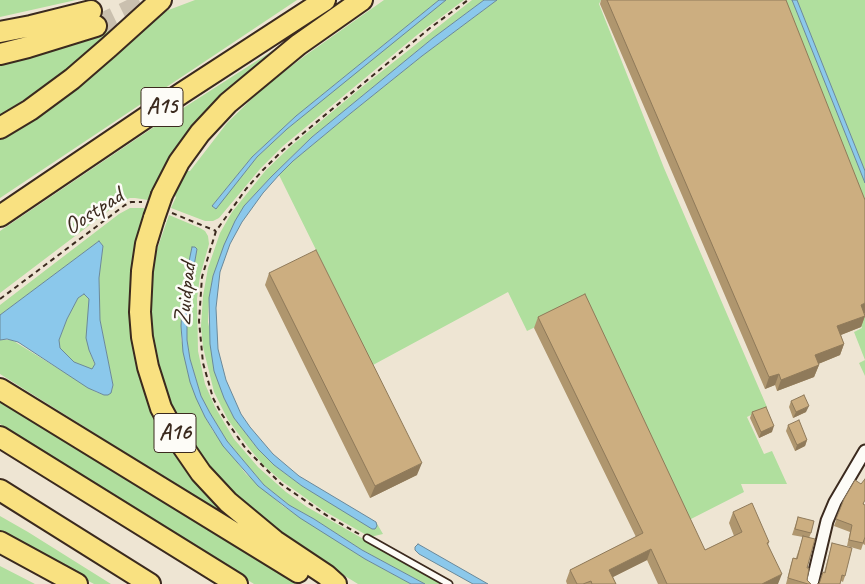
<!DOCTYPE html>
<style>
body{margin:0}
canvas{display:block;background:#eee5d3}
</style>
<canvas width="865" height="584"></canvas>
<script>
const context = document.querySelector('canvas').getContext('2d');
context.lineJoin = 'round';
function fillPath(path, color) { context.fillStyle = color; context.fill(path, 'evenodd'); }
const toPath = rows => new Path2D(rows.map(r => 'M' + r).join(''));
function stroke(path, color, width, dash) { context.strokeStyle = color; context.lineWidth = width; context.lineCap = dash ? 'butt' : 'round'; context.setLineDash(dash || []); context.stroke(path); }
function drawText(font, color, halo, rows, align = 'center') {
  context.font = font + ' Caveat,sans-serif'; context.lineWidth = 5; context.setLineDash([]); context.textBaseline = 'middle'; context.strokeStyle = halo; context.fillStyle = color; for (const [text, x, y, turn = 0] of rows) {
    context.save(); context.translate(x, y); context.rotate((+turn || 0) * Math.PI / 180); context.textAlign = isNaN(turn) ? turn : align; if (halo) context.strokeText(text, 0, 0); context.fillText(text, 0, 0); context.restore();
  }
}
const green = toPath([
 [0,0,76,0,0,17],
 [195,0,297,0,0,198,0,137,66,95,92,76,131,41,158,14],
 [384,0,439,0,296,116,252,157,212,206,216,208,257,157,287,129,399,37,446,0,464,0,417,35,283,146,260,169,219,218,213,221,205,221,171,208,176,197,174,195,187,171,190,171,227,123,263,88,306,55],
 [472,0,484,0,433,38,312,137,271,177,244,206,213,276,209,298,208,322,224,398,234,418,258,449,274,465,302,486,375,529,377,526,376,522,383,534,370,537,324,511,283,482,264,466,249,448,228,420,214,392,203,347,201,326,203,296,208,268,220,233,232,212,266,170,291,146,362,87],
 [497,0,601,0,599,4,664,168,767,407,747,417,764,454,772,451,787,484,741,484,744,492,689,520,583,304,527,331,508,292,373,365,279,175,293,161,351,113,422,56],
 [778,0,792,0,865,183,865,220],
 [797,0,865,0,865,171,863,166],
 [311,26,276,53,154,201,135,198,130,198,120,202,0,293,0,231,160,123],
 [111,30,73,64,45,86,0,115,0,64],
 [130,208,143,208,150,210,141,368,246,528,0,374,0,340,12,340,96,392,104,395,112,390,113,385,100,320,99,278,103,246,99,241,0,315,0,305,119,214],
 [169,215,200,228,205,231,208,236,209,244,200,276,197,299,198,351,205,384,215,407,234,439,258,467,286,492,307,507,443,584,425,584,362,550,314,519,289,505,264,485,227,441,210,413,201,396,190,359,187,340,187,316,189,294,197,249,192,248,183,297,181,326,181,338,190,382,205,417,213,431,246,474,283,506,365,559,411,584,358,584,304,551,247,509,216,476,202,459,187,436,170,401,162,381,153,344,150,294,153,261],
 [84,294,89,298,89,350,95,365,92,370,74,362,60,348,59,340,67,319,78,298],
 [865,315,865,376,859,363,865,360,854,332,862,328,858,318],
 [0,398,301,584,254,584,0,424],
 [0,516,28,532,111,584,94,584,0,533],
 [0,566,35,584,0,584]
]);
const water = toPath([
 [439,0,446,0,287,129,257,157,216,209,212,206,252,157,296,116,439,0],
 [484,0,497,0,422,56,351,113,293,161,279,175,263,193,242,222,230,244,220,272,216,308,218,349,226,380,241,414,250,427,273,454,299,476,376,522,377,526,375,529,372,529,302,486,274,465,258,449,234,418,224,398,214,371,210,344,209,298,213,276,224,245,235,221,244,206,271,177,312,137,433,38,484,0],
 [792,0,797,0,865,171,865,183,792,0],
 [99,241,103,246,99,278,100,320,113,385,111,393,108,395,104,395,88,388,18,342,7,339,0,340,0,315,99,241],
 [84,294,89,299,86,338,89,350,95,364,92,369,74,362,60,348,59,340,67,319,78,298,84,294],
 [192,247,195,247,197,249,189,294,187,316,187,340,190,359,201,396,210,413,227,441,264,485,289,505,314,519,362,550,425,584,411,584,365,559,300,518,258,486,223,446,205,417,196,398,190,382,183,352,181,326,182,309,186,276,192,247],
 [418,544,488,584,473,584,419,554,415,550,415,547,418,544]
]);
const highwayTunnel = toPath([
 [96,26,150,0]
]);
const path = toPath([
 [172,213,216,231],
 [0,299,125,205,131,202,142,202],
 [359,534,329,517,281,484,246,449,221,413,213,398,203,363,199,321,202,277,216,231,246,189,263,170,282,151,319,120,430,28,468,0]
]);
const lane = toPath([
 [367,538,449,584]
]);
const street = toPath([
 [812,584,827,521,835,502,865,451]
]);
const highway = toPath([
 [0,32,31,26,91,11],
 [0,54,28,47,96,26],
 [0,128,30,110,72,79,109,47,161,0],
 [162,195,179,162,200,133,228,103,298,45,362,0],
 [0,216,182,93,325,0],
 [154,218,146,244,142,271,140,312,142,337,148,367,161,408,179,441,201,473,228,502,275,541,326,575,336,584],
 [0,389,298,572],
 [0,437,237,584],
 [0,490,150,584],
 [0,542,77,584]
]);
const highwayBridge = toPath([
 [154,218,162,195]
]);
const wall = toPath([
 [601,0,786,0,865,313,865,316,861,327,841,335,844,344,840,355,818,364,819,365,814,377,777,391,775,385,765,389,600,4],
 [269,273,417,475,370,498,265,285],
 [538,317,705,550,734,536,729,523,733,512,769,542,768,545,778,584,658,584,647,560,613,577,616,584,567,584,566,581,570,570,636,537,534,328],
 [791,401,806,412,793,418,789,407],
 [752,412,772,432,759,438,750,418],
 [788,425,807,440,805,446,795,451,786,431],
 [861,484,864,505,865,505,865,545,863,544,861,550,847,546,850,532,834,526,844,499],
 [798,517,811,533,809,538,807,580,811,584,786,584,791,564,793,558,796,558,803,537,792,535],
 [832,543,845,576,843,582,841,581,819,584,824,573]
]);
const shadedWall = toPath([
 [865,303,865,313,857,317,861,305],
 [865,316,861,327,833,338,837,326],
 [844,344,840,355,811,367,815,355],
 [819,365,814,377,777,391,781,380],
 [779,374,775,385,765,389,769,377],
 [809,406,806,412,793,418,796,412],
 [774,426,772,432,759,438,761,432],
 [807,440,805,446,795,451,797,445],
 [422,463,417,475,370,498,375,486],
 [651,549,647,560,605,581,609,570],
 [782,574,778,584,762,584]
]);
const building = toPath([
 [607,0,786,0,865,200,865,303,861,305,865,316,837,326,844,344,815,355,819,365,781,380,779,374,769,377,607,0],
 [316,250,422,463,375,486,269,273,316,250],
 [585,294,705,550,742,532,733,512,752,503,769,542,767,543,782,574,762,584,667,584,651,549,609,570,616,584,592,584,591,581,583,584,577,584,570,570,643,533,538,317,585,294],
 [804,395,809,406,796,412,791,401,804,395],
 [766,407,774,426,761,432,752,412,766,407],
 [799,420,807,440,797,445,788,425,799,420],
 [865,479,865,500,863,504,865,505,865,537,863,543,849,540,852,525,836,519,844,499,855,480,861,484,865,479],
 [798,517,814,521,811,533,795,529,798,517],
 [803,536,815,539,807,568,809,568,807,580,811,584,808,584,788,578,793,558,797,559,803,536],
 [832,543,852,548,845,576,842,575,840,584,817,584,819,584,823,572,825,573,832,543]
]);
const shields = [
 [162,107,42],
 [175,433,42]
];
const shieldNames = [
 ["A15",162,107],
 ["A16",175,433]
];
const streetNames = [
 ["Oostpad",94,212,-33],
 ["Zuidpad",186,294,-84]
];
fillPath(green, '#b0df9e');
fillPath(water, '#8bc8eb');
stroke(water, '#6b8999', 1);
stroke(highwayTunnel, '#cac0af', 20, [20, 10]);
stroke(lane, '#3b2a1e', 9);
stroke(street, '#3b2a1e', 15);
stroke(highway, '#3b2a1e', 24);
stroke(path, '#3b2a1e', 2, [5, 4]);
stroke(lane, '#fdfcf7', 5.5);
stroke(street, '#fdfcf7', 11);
stroke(highway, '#f9e181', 20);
stroke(highwayBridge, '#3b2a1e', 24, []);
stroke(highwayBridge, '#f9e181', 20);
fillPath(wall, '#af966e');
fillPath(shadedWall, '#8f7a5a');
fillPath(building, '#ccae80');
stroke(building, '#8f7a5a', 1);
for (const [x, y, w] of shields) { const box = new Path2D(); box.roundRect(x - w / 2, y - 19.5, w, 39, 4); context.fillStyle = '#fdfcf7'; context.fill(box); stroke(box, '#3b2a1e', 1); }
drawText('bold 22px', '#3b2a1e', null, shieldNames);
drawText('24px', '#3b2a1e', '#fdfcf7', streetNames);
</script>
